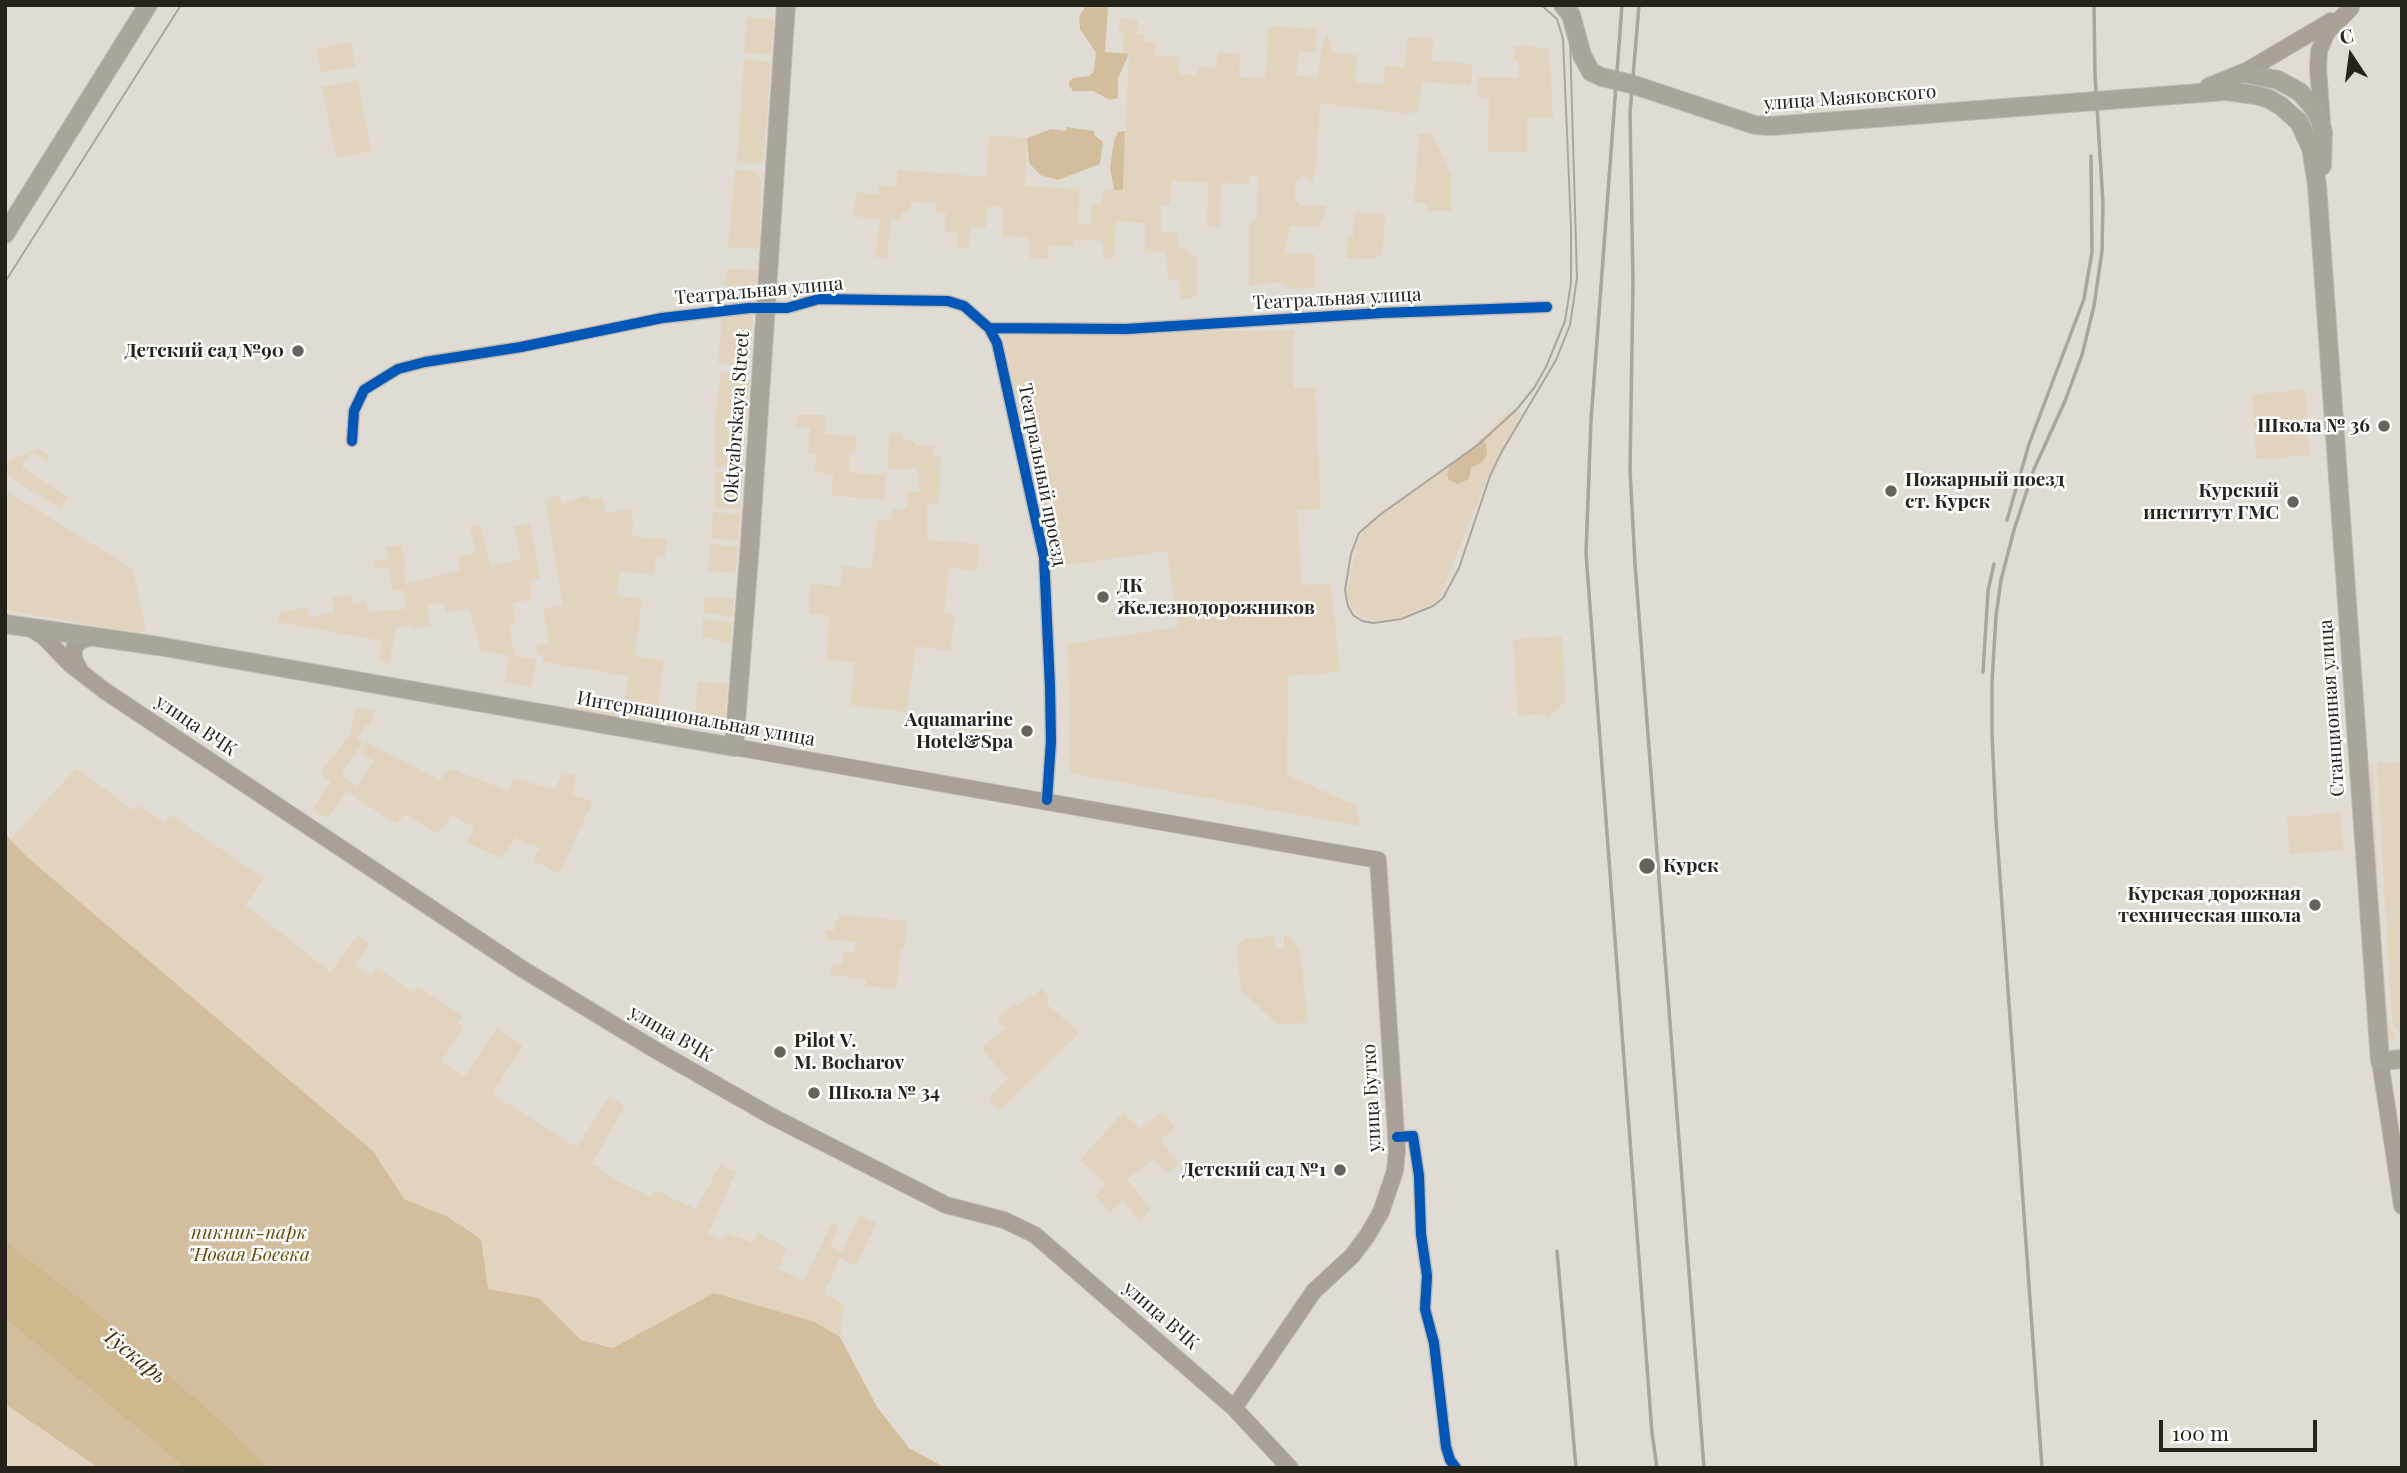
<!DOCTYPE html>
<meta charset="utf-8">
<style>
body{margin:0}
#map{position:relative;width:2407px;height:1473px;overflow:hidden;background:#e1dcd3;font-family:"Playfair Display",serif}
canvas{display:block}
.frame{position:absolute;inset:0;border:7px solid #26221c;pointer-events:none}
.north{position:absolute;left:2316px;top:21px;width:70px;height:70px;-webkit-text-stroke:5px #fff;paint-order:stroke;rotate:347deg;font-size:19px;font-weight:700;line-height:28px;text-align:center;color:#26221c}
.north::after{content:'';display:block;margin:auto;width:24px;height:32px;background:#26221c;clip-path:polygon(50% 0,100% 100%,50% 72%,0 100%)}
.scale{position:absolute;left:2159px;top:1420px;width:158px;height:32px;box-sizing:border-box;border:4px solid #26221c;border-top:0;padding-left:9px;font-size:21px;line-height:24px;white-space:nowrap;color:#26221c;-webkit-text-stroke:5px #fff;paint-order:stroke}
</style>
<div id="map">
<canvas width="2407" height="1473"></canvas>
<div class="frame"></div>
<div class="north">С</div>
<div class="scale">100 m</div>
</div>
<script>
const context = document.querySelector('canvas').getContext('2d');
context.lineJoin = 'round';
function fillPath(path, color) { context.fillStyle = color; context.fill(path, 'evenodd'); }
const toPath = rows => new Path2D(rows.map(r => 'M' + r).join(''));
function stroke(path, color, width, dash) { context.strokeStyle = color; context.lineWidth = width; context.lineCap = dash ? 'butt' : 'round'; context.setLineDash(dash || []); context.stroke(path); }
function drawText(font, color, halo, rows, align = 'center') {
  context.font = font + ' "Playfair Display",serif'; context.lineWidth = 5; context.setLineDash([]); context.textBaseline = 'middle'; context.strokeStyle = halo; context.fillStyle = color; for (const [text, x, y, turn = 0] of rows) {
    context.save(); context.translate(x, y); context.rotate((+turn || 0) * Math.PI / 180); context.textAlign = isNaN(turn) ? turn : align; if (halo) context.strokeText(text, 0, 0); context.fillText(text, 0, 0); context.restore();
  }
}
const green = toPath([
 [747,17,774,19,771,55,744,53],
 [1120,18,1138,20,1137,34,1145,34,1144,41,1156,42,1155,55,1180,57,1179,74,1197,75,1198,66,1216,68,1218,52,1240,55,1239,77,1265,79,1269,26,1317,29,1315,52,1298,52,1296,76,1318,77,1322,45,1328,34,1333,53,1357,55,1355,82,1383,85,1385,65,1405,67,1407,37,1433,39,1432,61,1472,64,1471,85,1422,82,1418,111,1409,114,1320,103,1316,170,1312,182,1303,175,1296,182,1294,194,1300,206,1325,206,1326,213,1319,226,1290,226,1284,254,1315,254,1314,288,1288,289,1287,286,1274,282,1249,287,1249,224,1257,217,1258,176,1249,176,1249,184,1221,183,1220,227,1207,226,1208,183,1171,181,1170,205,1161,205,1161,232,1178,233,1179,248,1187,247,1188,255,1197,255,1198,295,1191,299,1181,299,1179,280,1168,280,1166,252,1145,251,1145,223,1116,222,1114,258,1103,257,1103,241,1074,240,1073,247,1049,246,1048,259,1029,258,1029,238,1002,236,1002,207,987,206,986,228,970,227,969,248,957,248,957,233,945,232,946,213,936,212,936,202,911,201,909,212,902,212,901,219,891,219,887,258,875,257,880,219,853,216,857,192,878,194,879,185,896,186,898,170,986,177,989,135,1027,138,1025,186,1079,189,1078,223,1090,224,1092,204,1102,204,1103,190,1123,190,1129,55,1122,54,1124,33,1119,32],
 [351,42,355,66,321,73,316,49],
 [1515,46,1549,48,1553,118,1527,118,1527,152,1488,152,1489,98,1478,97,1478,77,1519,77,1519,61,1513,61],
 [744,59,771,62,764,157,762,161,754,164,737,163],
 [358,80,371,151,336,158,322,87],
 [1419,134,1432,134,1451,175,1451,211,1427,211,1427,203,1414,203],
 [735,169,750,170,756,173,762,180,759,249,728,248],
 [1354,213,1385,215,1382,255,1375,259,1347,258,1348,237,1353,237],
 [727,269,757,270,756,286,725,286],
 [747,312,753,317,753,321,749,363,743,366,718,363,722,316],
 [1294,330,1294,388,1315,388,1321,509,1297,511,1302,585,1331,584,1340,672,1288,676,1287,775,1357,806,1359,826,1070,773,1068,644,1178,627,1167,551,1053,567,1003,335],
 [721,372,742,374,749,380,743,468,715,467,714,427],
 [2305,390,2310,455,2256,459,2252,394],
 [1509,411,1522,413,1488,476,1440,597,1432,604,1400,617,1377,621,1359,615,1351,607,1347,592,1357,544,1369,521,1450,464,1447,474,1471,468,1481,463,1486,444,1482,438],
 [797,415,826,415,825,434,856,436,855,452,849,452,849,472,886,475,885,499,832,496,833,474,814,472,816,455,808,453,810,428,796,427],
 [889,433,902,433,902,440,915,441,915,446,934,446,934,457,941,457,939,503,927,504,927,540,979,544,977,570,949,568,944,613,955,615,950,651,916,646,906,712,851,705,854,662,827,660,829,616,809,614,810,584,841,586,842,566,872,569,877,520,892,519,893,509,907,510,908,492,919,492,918,469,888,469],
 [37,449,50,455,47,461,33,452,21,467,68,497,61,509,5,474,5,462],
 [715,472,743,473,740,509,714,507],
 [5,490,133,569,146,631,138,633,5,610],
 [557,494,563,505,588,494,591,500,602,497,606,513,630,509,633,522,632,536,667,539,665,557,656,556,653,575,620,571,617,596,642,599,635,656,664,661,657,710,624,704,628,676,543,662,543,655,538,655,537,645,549,643,543,609,563,605,545,501],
 [713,512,740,514,738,541,711,538],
 [530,523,540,578,529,580,532,599,512,604,516,624,509,626,515,656,536,659,531,687,505,682,509,656,481,651,469,608,446,613,443,602,427,605,430,625,413,629,412,625,397,626,389,663,379,661,382,641,278,622,279,612,307,607,309,617,334,612,333,597,352,595,353,604,366,603,367,612,405,609,404,590,392,591,388,567,375,568,374,561,388,558,386,547,401,544,407,569,403,570,407,584,460,570,458,557,476,553,470,527,480,525,491,566,521,559,514,527],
 [710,544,738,546,736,573,708,571],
 [705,597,734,599,733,617,704,613],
 [703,619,732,623,731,643,702,637],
 [1562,636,1566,701,1547,720,1546,714,1518,716,1513,640],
 [698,682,728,683,725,724,717,732,576,709,577,702,694,723],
 [356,707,374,711,370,726,366,725,357,738,363,743,341,774,357,787,374,761,360,752,366,742,440,780,450,768,508,791,514,778,555,790,562,772,576,776,573,795,593,801,559,874,533,860,540,848,532,843,529,846,516,837,501,858,466,842,475,828,452,815,438,834,405,814,396,824,346,791,328,819,313,809,331,781,320,774,350,734],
 [2402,762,2402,1038,2392,1021,2377,763],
 [2373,763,2378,891,2388,1023,2397,1039,2392,1040,2384,1033,2364,764],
 [76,768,134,811,138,805,165,822,171,815,264,878,245,905,331,972,358,935,370,944,355,965,371,975,378,968,413,993,418,987,462,1016,458,1023,464,1027,441,1062,465,1077,497,1028,523,1045,492,1094,577,1147,609,1097,624,1106,592,1164,618,1181,651,1197,655,1190,696,1209,720,1165,736,1172,708,1233,722,1240,727,1233,752,1243,758,1233,787,1248,778,1269,804,1281,832,1223,839,1227,830,1245,842,1252,859,1215,876,1223,856,1266,840,1258,824,1293,844,1305,840,1337,877,1407,581,1340,539,1298,487,1289,446,1216,404,1199,373,1151,27,857,11,839],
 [2341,813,2343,850,2290,854,2287,817],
 [839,915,907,921,905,948,901,948,896,989,866,986,866,979,830,975,831,964,842,965,844,952,855,952,855,942,826,939,826,930,834,931,835,920,839,920],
 [1284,935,1291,938,1300,952,1308,1020,1306,1023,1277,1024,1241,990,1237,945,1245,939,1275,936,1276,949,1284,948],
 [1042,989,1050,998,1046,1003,1079,1033,999,1111,988,1099,1008,1078,981,1048,1005,1028,997,1019,1014,1004,1017,1007,1030,994,1033,997],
 [1123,1112,1140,1129,1162,1112,1175,1127,1161,1139,1179,1164,1167,1173,1154,1159,1127,1179,1151,1209,1140,1221,1123,1200,1111,1212,1095,1196,1106,1184,1080,1160],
 [5,1404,96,1464,99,1468,5,1468]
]);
const forest = toPath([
 [1087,5,1108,5,1105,52,1129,54,1118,78,1118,98,1110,100,1093,91,1073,91,1069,86,1069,81,1073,78,1089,76,1094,71,1096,53,1080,29,1079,16],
 [1066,127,1094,131,1094,135,1103,142,1100,164,1058,180,1040,175,1029,163,1027,138,1051,129,1066,131],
 [1125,131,1123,190,1114,190,1110,168,1114,140,1118,132],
 [1482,438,1486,444,1487,455,1481,463,1471,468,1469,479,1458,484,1449,480,1447,474,1450,464,1464,456],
 [5,834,27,857,373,1151,404,1199,446,1216,481,1239,488,1289,539,1298,581,1340,613,1348,714,1293,815,1322,840,1337,877,1407,909,1448,946,1468,268,1468,224,1423,85,1302,5,1241],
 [5,1319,177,1461,181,1468,99,1468,5,1404]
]);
const water = toPath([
 [5,1241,85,1302,224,1423,268,1468,181,1468,177,1461,5,1319]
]);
const street = toPath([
 [989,328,1126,329,1381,313,1547,307],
 [352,441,354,411,364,390,398,369,425,362,521,347,662,318,749,308,787,308,819,299,948,301,964,306,989,328,997,343,1044,557,1050,687,1051,741,1047,800],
 [1397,1137,1413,1136,1419,1176,1421,1234,1427,1276,1425,1309,1434,1343,1446,1447,1450,1460,1456,1468]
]);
const secondary = toPath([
 [2243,73,2331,21],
 [2322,122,2318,68,2319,51,2327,32,2351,8],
 [30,628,44,637,70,664,105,691,524,970,652,1048,771,1116,946,1205,1004,1220,1035,1235,1234,1408,1290,1468],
 [80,670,74,659,74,648,80,641,92,637],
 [734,747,1378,860,1397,1150,1395,1171,1381,1212,1367,1236,1352,1256,1314,1291,1234,1408],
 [2380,1061,2402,1206]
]);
const primary = toPath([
 [1563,5,1571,15,1582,55,1591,72,1602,77,1631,84,1755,125,1771,126,2226,91,2256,95,2269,99,2281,106,2299,122,2311,148,2317,185,2380,1061,2402,1059],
 [2209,87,2243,73,2278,80,2300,92,2316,111,2320,121,2323,132,2322,166],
 [5,234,148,5],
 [5,624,158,646,734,747,750,544,786,5]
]);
const tram = toPath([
 [1541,5,1557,19,1563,39,1571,227,1571,283,1565,321,1546,367,1534,388,1517,409,1479,444,1381,514,1359,533,1351,554,1345,590,1348,606,1353,615,1362,621,1374,623,1401,619,1433,606,1443,598,1459,568,1490,476,1501,453,1556,360,1570,325,1577,278,1570,38,1565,18,1553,5],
 [5,282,181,5]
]);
const rail = toPath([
 [1622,5,1591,420,1586,553,1652,1433,1657,1468],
 [1639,5,1630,113,1633,283,1630,470,1635,564,1704,1468],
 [2007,520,2029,444,2084,299,2092,252,2091,156],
 [1983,672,1988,591,1994,564],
 [1557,1251,1576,1468],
 [2042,1468,1996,821,1992,734,1992,682,1996,616,2001,580,2014,530,2034,469,2065,401,2082,355,2094,306,2102,251,2103,203,2095,75,2094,5]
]);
const cycleway = toPath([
 [989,328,1126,329,1381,313,1547,307],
 [352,441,354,411,364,390,398,369,425,362,521,347,662,318,749,308,787,308,819,299,948,301,964,306,989,328,997,343,1044,557,1050,687,1051,741,1047,800],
 [1397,1137,1413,1136,1419,1176,1421,1234,1427,1276,1425,1309,1434,1343,1446,1447,1450,1460,1456,1468]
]);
const markers = [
 [298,351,7,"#67635c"],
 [2384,426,7,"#67635c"],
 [1891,491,7,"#67635c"],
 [2293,502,7,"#67635c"],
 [1103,597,7,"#67635c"],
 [1027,731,7,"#67635c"],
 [1647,866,9,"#67635c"],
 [2315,905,7,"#67635c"],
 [780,1052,7,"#67635c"],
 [814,1093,7,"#67635c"],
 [1340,1170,7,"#67635c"]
];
const streetNames = [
 ["улица Маяковского",1850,98,-4],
 ["Театральная улица",759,291,-5],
 ["Театральная улица",1337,299,-3],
 ["Oktyabrskaya Street",737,417,-86],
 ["Театральный проезд",1042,475,79],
 ["Станционная улица",2332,708,-94],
 ["Интернациональная улица",696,719,10],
 ["улица ВЧК",196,726,34],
 ["улица ВЧК",671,1034,30],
 ["улица Бутко",1372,1098,-93],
 ["улица ВЧК",1161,1316,41]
];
const poiNames = [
 ["Детский сад №90",284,351],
 ["Школа № 36",2370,426],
 ["Пожарный поезд",1905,480,"left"],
 ["ст. Курск",1905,502,"left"],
 ["Курский",2279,491],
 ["институт ГМС",2279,513],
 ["ДК",1117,586,"left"],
 ["Железнодорожников",1117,608,"left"],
 ["Aquamarine",1013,720],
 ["Hotel&Spa",1013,742],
 ["Курск",1663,866,"left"],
 ["Курская дорожная",2301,894],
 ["техническая школа",2301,916],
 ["Pilot V.",794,1041,"left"],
 ["M. Bocharov",794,1063,"left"],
 ["Школа № 34",828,1093,"left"],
 ["Детский сад №1",1326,1170]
];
const parkNames = [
 ["пикник-парк",249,1233],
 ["\"Новая Боевка",249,1255]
];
const waterNames = [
 ["Тускарь",134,1356,39]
];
fillPath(green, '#e1d3be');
fillPath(forest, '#d2be9d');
fillPath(water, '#cfb78e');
stroke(street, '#bfbab3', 13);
stroke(secondary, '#bfbab3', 18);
stroke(primary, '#bfbab3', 20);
stroke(street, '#a8a39b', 10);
stroke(secondary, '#a7a198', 16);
stroke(primary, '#aaa59b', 18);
stroke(tram, '#aaa59d', 2);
stroke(rail, '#aaa59d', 3.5);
stroke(cycleway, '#0057b8', 10);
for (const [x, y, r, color] of markers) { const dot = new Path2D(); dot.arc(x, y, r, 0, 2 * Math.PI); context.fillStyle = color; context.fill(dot); stroke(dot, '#fff', 2.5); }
drawText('19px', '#26221c', '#fff', streetNames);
drawText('bold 19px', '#26221c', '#fff', poiNames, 'right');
drawText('italic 19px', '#6a4b05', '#fff', parkNames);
drawText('italic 21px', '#442e00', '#fff', waterNames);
</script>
